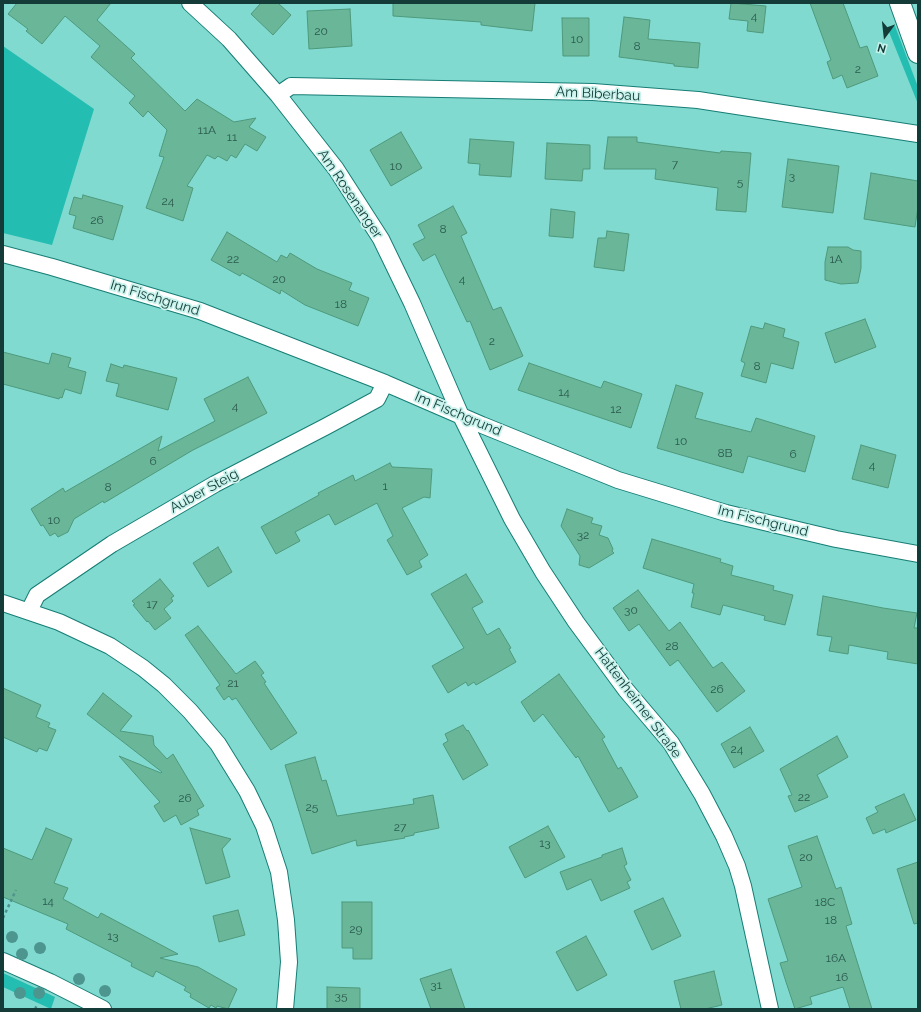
<!DOCTYPE html>
<meta charset="utf-8">
<style>
body{margin:0}
#map{position:relative;width:921px;height:1012px;overflow:hidden;background:#80dad0;font-family:Raleway,sans-serif}
canvas{display:block}
.frame{position:absolute;inset:0;border:4px solid #143b37;pointer-events:none}
.north{position:absolute;left:865px;top:16px;width:40px;height:40px;-webkit-text-stroke:3px #c8f2ec;paint-order:stroke;rotate:195deg;font-size:11px;font-weight:700;line-height:16px;text-align:center;color:#143b37}
.north::after{content:'';display:block;margin:auto;width:14px;height:18px;background:#143b37;clip-path:polygon(50% 0,100% 100%,50% 72%,0 100%)}
</style>
<div id="map">
<canvas width="921" height="1012"></canvas>
<div class="frame"></div>
<div class="north">N</div>
</div>
<script>
const context = document.querySelector('canvas').getContext('2d');
context.lineJoin = 'round';
function fillPath(path, color) { context.fillStyle = color; context.fill(path, 'evenodd'); }
const toPath = rows => new Path2D(rows.map(r => 'M' + r).join(''));
function stroke(path, color, width, dash) { context.strokeStyle = color; context.lineWidth = width; context.lineCap = dash ? 'butt' : 'round'; context.setLineDash(dash || []); context.stroke(path); }
function drawText(font, color, halo, rows, align = 'center') {
  context.font = font + ' Raleway,sans-serif'; context.lineWidth = 3.5; context.setLineDash([]); context.textBaseline = 'middle'; context.strokeStyle = halo; context.fillStyle = color; for (const [text, x, y, turn = 0] of rows) {
    context.save(); context.translate(x, y); context.rotate((+turn || 0) * Math.PI / 180); context.textAlign = isNaN(turn) ? turn : align; if (halo) context.strokeText(text, 0, 0); context.fillText(text, 0, 0); context.restore();
  }
}
const green = toPath([
 [895,26,918,87,918,104,887,27],
 [3,46,94,109,52,245,3,233],
 [3,973,55,997,51,1009,3,987]
]);
const building = toPath([
 [17,3,111,3,97,20,135,54,131,58,185,111,197,99,234,122,256,118,249,127,266,137,257,151,245,144,236,158,231,155,227,161,218,156,215,159,207,155,187,186,193,188,183,221,146,208,164,157,159,156,167,130,148,111,143,117,129,103,135,96,91,57,100,46,65,16,42,44,26,31,28,29,8,14,17,3],
 [261,3,278,3,291,15,273,35,251,14,261,3],
 [393,3,535,3,532,31,481,25,481,22,393,16,393,3],
 [731,3,766,6,763,33,747,31,748,21,729,19,731,3],
 [810,3,843,3,860,48,867,46,878,76,847,88,842,75,833,79,827,62,831,60,810,3],
 [350,9,352,46,309,49,307,11,350,9],
 [624,17,650,20,648,39,700,43,698,68,674,66,674,64,619,57,624,17],
 [562,18,589,18,589,56,563,56,562,18],
 [401,132,422,168,391,186,370,150,401,132],
 [608,137,637,137,637,142,720,153,721,151,751,153,746,212,716,210,718,188,655,179,656,169,604,169,608,137],
 [470,139,514,142,511,177,479,175,480,164,468,163,470,139],
 [547,143,590,145,590,169,583,169,582,181,545,179,547,143],
 [788,159,839,166,833,213,782,207,788,159],
 [871,173,918,181,918,207,915,227,864,219,871,173],
 [83,195,123,206,113,240,73,228,76,216,69,214,74,197,82,199,83,195],
 [453,206,467,233,461,236,493,310,501,307,523,356,490,370,470,321,467,322,435,254,423,261,413,244,425,238,418,225,453,206],
 [551,209,575,212,573,238,549,236,551,209],
 [607,231,629,234,624,271,594,267,598,238,606,238,607,231],
 [227,232,277,262,281,255,287,258,290,253,317,269,352,283,349,290,369,298,358,326,305,305,281,290,280,294,242,273,240,276,211,260,227,232],
 [828,247,848,247,853,250,861,251,861,268,858,283,841,284,825,280,825,262,828,247],
 [865,319,876,347,835,363,825,333,865,319],
 [765,323,785,329,783,337,799,342,793,369,771,363,766,383,741,376,745,363,741,361,751,326,763,329,765,323],
 [3,352,49,364,52,353,71,358,68,367,86,372,81,394,65,389,62,398,60,397,59,399,3,384,3,352],
 [529,363,601,388,604,381,642,394,631,428,518,390,529,363],
 [111,364,123,368,124,365,177,378,168,410,116,396,119,384,106,381,111,364],
 [248,377,267,413,193,450,104,503,103,501,74,519,68,532,58,537,55,533,50,536,43,525,41,526,31,509,63,488,65,492,162,436,158,451,215,421,204,399,248,377],
 [676,385,703,393,695,418,751,432,756,418,815,436,805,472,748,456,743,473,657,448,676,385],
 [861,445,896,455,888,488,852,479,861,445],
 [390,463,392,467,432,469,430,498,424,497,402,508,428,555,419,561,422,567,407,575,387,540,393,536,377,503,335,525,329,514,295,532,300,541,276,554,261,527,319,495,318,493,353,475,355,481,390,463],
 [567,509,593,518,591,523,602,526,599,535,608,538,613,549,612,551,614,553,589,568,579,565,580,556,561,526,567,509],
 [652,539,721,559,720,562,733,566,731,575,774,586,773,590,793,595,785,625,764,620,765,616,723,605,720,615,691,607,694,593,692,593,694,584,643,568,652,539],
 [218,547,232,572,208,587,193,563,218,547],
 [466,574,483,602,472,608,487,635,499,628,511,648,509,649,516,662,476,685,474,682,468,686,466,682,448,693,432,666,464,648,431,594,466,574],
 [160,579,174,596,171,598,173,601,164,609,171,618,155,630,148,621,147,622,133,605,135,604,132,601,160,579],
 [638,590,669,631,680,622,713,668,722,662,745,691,717,712,678,660,670,666,639,624,629,631,613,608,638,590],
 [823,596,883,608,917,613,914,628,918,628,918,664,887,659,888,652,849,645,848,654,829,651,832,637,817,635,823,596],
 [198,626,236,674,255,661,264,673,261,675,266,682,264,683,297,733,271,750,236,698,232,700,229,696,224,700,216,688,220,685,185,635,198,626],
 [559,674,605,737,602,739,618,769,621,767,638,797,609,812,578,756,576,758,543,714,534,722,521,702,559,674],
 [3,688,41,705,36,717,50,723,48,727,56,730,47,751,39,748,37,752,3,737,3,688],
 [103,693,132,716,120,731,153,736,154,745,167,759,173,754,204,806,197,810,199,815,181,825,176,815,164,822,154,806,160,802,119,756,161,773,162,772,87,714,103,693],
 [463,725,467,731,468,730,488,765,463,780,443,744,448,741,445,734,463,725],
 [750,727,764,751,734,768,721,744,750,727],
 [837,736,848,757,817,775,828,797,795,812,788,796,792,795,780,769,837,736],
 [315,757,322,781,326,780,337,816,414,804,413,799,433,795,439,828,414,833,414,835,404,837,405,838,357,846,356,840,312,854,285,765,315,757],
 [904,794,916,820,886,833,885,829,873,834,866,818,878,812,875,807,904,794],
 [548,826,565,857,525,878,509,847,548,826],
 [46,828,72,839,54,883,68,888,63,899,98,918,101,913,178,954,160,958,198,967,237,989,228,1009,217,1006,216,1008,211,1005,209,1008,190,997,191,994,184,990,186,987,156,971,153,977,131,966,132,963,66,929,68,924,3,897,3,848,32,860,46,828],
 [190,828,231,839,222,849,230,877,206,884,190,828],
 [817,836,836,889,841,887,852,924,846,926,872,1009,850,1009,843,987,810,997,812,1004,795,1009,786,982,780,963,788,961,768,899,802,887,788,846,817,836],
 [622,848,627,864,624,866,631,880,627,882,630,888,601,901,591,879,567,890,560,872,602,857,602,855,622,848],
 [918,862,918,923,914,924,897,869,918,862],
 [663,898,681,936,652,950,634,911,663,898],
 [342,902,372,902,372,959,353,959,353,948,342,948,342,902],
 [238,910,245,935,219,942,213,916,238,910],
 [586,936,607,975,577,991,556,952,586,936],
 [451,969,465,1009,431,1009,420,979,451,969],
 [714,971,722,1005,705,1009,681,1009,674,981,714,971],
 [327,987,360,988,360,1009,327,1009,327,987]
]);
const path = toPath([
 [3,918,16,890],
 [35,1009,37,1005]
]);
const minor = toPath([
 [190,3,229,39,278,95,336,169,381,239,412,303,461,416,512,519,543,572,576,622,626,690,671,743,702,794,724,836,737,866,743,886,770,1009],
 [278,95,291,86,593,92,698,100,918,134],
 [3,254,52,267,200,311,385,383,482,425,618,480,726,513,836,539,918,554],
 [3,603,59,622,110,646,143,668,164,685,190,711,218,744,247,791,264,826,279,872,286,920,289,962,285,1009],
 [29,611,37,595,112,544,215,484,325,427,377,399,385,383],
 [3,961,50,982,103,1009]
]);
const tertiary = toPath([
 [900,3,918,53]
]);
const trees = [
 [12,937],
 [40,948],
 [22,954],
 [79,979],
 [105,991],
 [20,993],
 [39,993]
];
const numberNames = [
 ["4",754,16],
 ["20",321,31],
 ["10",577,39],
 ["8",637,46],
 ["2",858,69],
 ["11A",207,130],
 ["11",232,137],
 ["7",675,164],
 ["10",396,166],
 ["3",792,176],
 ["5",740,182],
 ["24",168,201],
 ["26",97,220],
 ["8",443,229],
 ["22",233,259],
 ["1A",836,259],
 ["20",279,279],
 ["4",462,279],
 ["18",341,304],
 ["2",492,341],
 ["8",757,366],
 ["14",564,392],
 ["4",235,406],
 ["12",616,409],
 ["10",681,441],
 ["8B",725,453],
 ["6",793,454],
 ["6",153,461],
 ["4",872,465],
 ["1",385,486],
 ["8",108,487],
 ["10",54,520],
 ["32",583,535],
 ["17",152,604],
 ["30",631,610],
 ["28",672,646],
 ["21",233,683],
 ["26",717,689],
 ["24",737,749],
 ["22",804,797],
 ["26",185,798],
 ["25",312,807],
 ["27",400,827],
 ["13",545,843],
 ["20",806,857],
 ["14",48,901],
 ["18C",825,902],
 ["18",831,920],
 ["29",356,929],
 ["13",113,936],
 ["16A",836,958],
 ["16",842,977],
 ["31",436,985],
 ["35",341,996]
];
const streetNames = [
 ["Am Biberbau",598,94,3],
 ["Am Rosenanger",350,194,56],
 ["Im Fischgrund",155,298,17],
 ["Im Fischgrund",458,414,23],
 ["Auber Steig",204,491,-29],
 ["Im Fischgrund",763,521,14],
 ["Hattenheimer Straße",638,703,53]
];
fillPath(green, '#24bdb1');
fillPath(building, '#6ab698');
stroke(building, '#4e997c', 1);
stroke(minor, '#167d75', 18);
stroke(tertiary, '#167d75', 22);
stroke(path, '#50938c', 2.5, [3, 3]);
stroke(minor, '#fff', 16);
stroke(tertiary, '#fff', 20);
context.fillStyle = '#4d968f';
for (const [x, y] of trees) { context.beginPath(); context.arc(x, y, 6, 0, 2 * Math.PI); context.fill(); }
drawText('12px', '#2a5a4f', null, numberNames);
drawText('14px', '#143b37', '#c8f2ec', streetNames);
</script>
